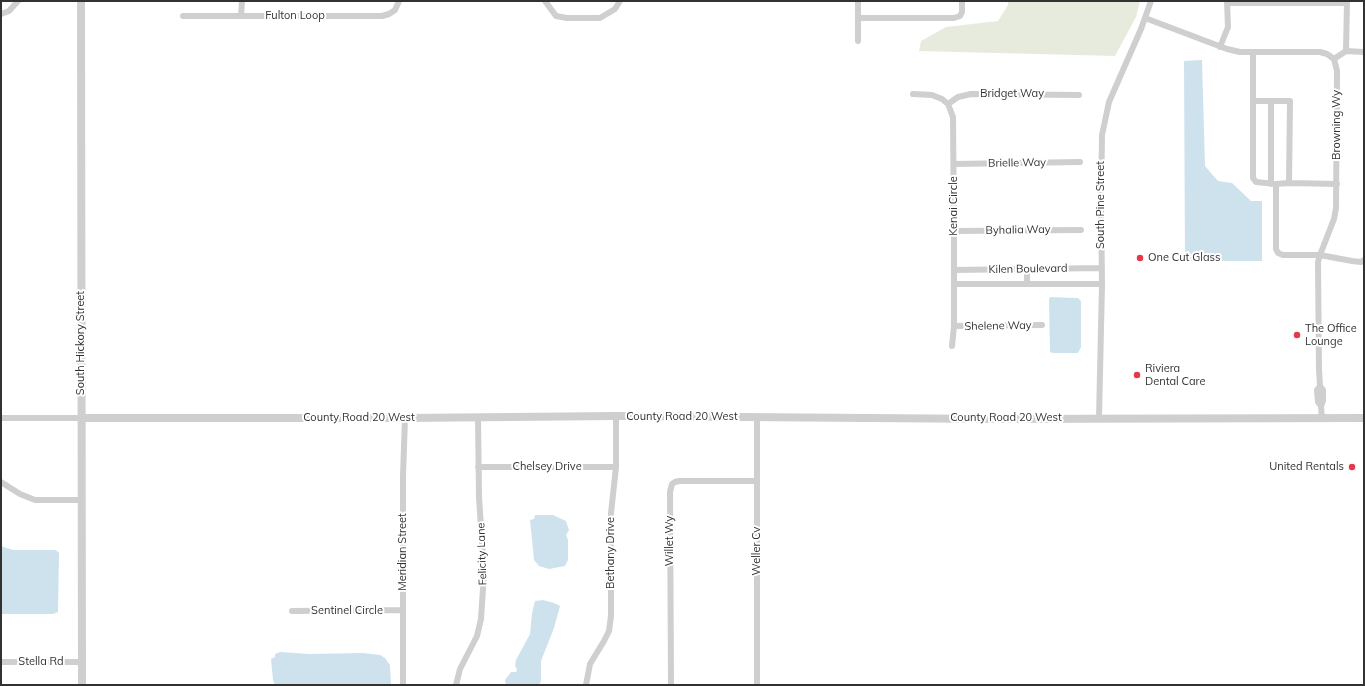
<!DOCTYPE html>
<style>
body{margin:0}
#map{position:relative;width:1365px;height:686px;overflow:hidden;background:#fff;font-family:Mulish,sans-serif}
canvas{display:block}
.frame{position:absolute;inset:0;border:2px solid #323232;pointer-events:none}
</style>
<div id="map">
<canvas width="1365" height="686"></canvas>
<div class="frame"></div>
</div>
<script>
const context = document.querySelector('canvas').getContext('2d');
context.lineJoin = 'round';
function fillPath(path, color) { context.fillStyle = color; context.fill(path, 'evenodd'); }
const toPath = rows => new Path2D(rows.map(r => 'M' + r).join(''));
function stroke(path, color, width, dash) { context.strokeStyle = color; context.lineWidth = width; context.lineCap = dash ? 'butt' : 'round'; context.setLineDash(dash || []); context.stroke(path); }
function drawText(font, color, halo, rows, align = 'center') {
  context.font = font + ' Mulish,sans-serif'; context.lineWidth = 4; context.setLineDash([]); context.textBaseline = 'middle'; context.strokeStyle = halo; context.fillStyle = color; for (const [text, x, y, turn = 0] of rows) {
    context.save(); context.translate(x, y); context.rotate((+turn || 0) * Math.PI / 180); context.textAlign = isNaN(turn) ? turn : align; if (halo) context.strokeText(text, 0, 0); context.fillText(text, 0, 0); context.restore();
  }
}
const green = toPath([
 [1008,1,1140,1,1136,17,1115,56,919,51,921,41,946,27,998,21,1008,5]
]);
const water = toPath([
 [1202,60,1205,166,1218,181,1232,183,1251,201,1262,201,1262,261,1185,261,1184,61],
 [1050,297,1076,298,1078,298,1081,301,1081,347,1078,353,1053,353,1050,352,1049,299],
 [535,515,553,515,566,521,569,530,566,535,568,540,568,560,565,566,549,569,539,566,534,560,530,520,534,519],
 [1,546,13,550,55,550,57,551,59,553,58,612,53,614,1,614],
 [543,600,554,603,560,606,554,628,541,661,541,681,539,685,506,685,505,680,511,672,516,672,517,670,515,665,516,660,530,634,532,613,535,601],
 [280,652,309,654,363,653,380,655,385,658,390,665,391,685,275,685,273,680,271,659,275,657,275,654]
]);
const minor = toPath([
 [545,1,556,16,567,18,600,18,615,9,620,1],
 [858,1,858,41],
 [1227,3,1347,3],
 [1,14,9,11,18,1],
 [183,16,382,16,389,14,395,10,399,1],
 [241,16,242,1],
 [858,18,954,18,960,16,962,12,962,1],
 [1145,18,1227,49,1240,52,1320,52,1327,54,1334,59,1337,71,1336,208,1334,219,1320,255,1318,262,1319,370,1320,386],
 [1220,47,1228,27,1227,1],
 [1346,51,1364,52],
 [1253,52,1253,178,1256,182,1276,184],
 [1334,59,1346,51,1347,1],
 [913,94,932,95,942,99,948,104,953,117,954,231,954,326,952,346],
 [1253,101,1290,101,1289,183],
 [948,104,958,97,971,94,1079,95],
 [954,164,1080,162],
 [1271,184,1271,101],
 [1337,184,1289,183,1276,184,1276,249,1278,253,1283,255,1320,255,1352,261,1361,262,1364,260],
 [954,231,1081,230],
 [954,270,1102,268],
 [954,284,1102,284],
 [1027,284,1027,269],
 [954,326,1042,325],
 [1321,406,1318,402,1317,390,1320,386,1323,390,1323,401,1321,406,1322,419],
 [1,418,81,418],
 [1099,418,1102,284,1101,201,1102,135,1109,102,1141,29,1151,1],
 [478,467,616,467],
 [1,482,20,494,35,500,81,500],
 [292,611,403,610],
 [1,662,82,662],
 [403,685,403,476,405,418],
 [456,685,460,669,477,636,481,619,484,573,479,497,478,417],
 [586,685,590,664,604,641,609,631,611,616,611,513,616,467,616,416],
 [671,685,670,492,672,484,675,482,679,481,757,481],
 [757,685,757,417]
]);
const tertiary = toPath([
 [81,1,82,685],
 [81,418,405,418,616,416,994,419,1364,418]
]);
const markers = [
 [1140,258,4,"#e4394b"],
 [1297,335,4,"#e4394b"],
 [1137,375,4,"#e4394b"],
 [1352,467,4,"#e4394b"]
];
const streetNames = [
 ["Fulton Loop",295,16],
 ["Bridget Way",1012,94],
 ["Browning Wy",1337,125,-90],
 ["Brielle Way",1017,163,-1],
 ["South Pine Street",1101,205,-90],
 ["Kenai Circle",954,206,-90],
 ["Byhalia Way",1018,230,-1],
 ["Kilen Boulevard",1028,269,-1],
 ["Shelene Way",998,326,-1],
 ["South Hickory Street",81,343,-90],
 ["County Road 20 West",682,417],
 ["County Road 20 West",359,418],
 ["County Road 20 West",1006,418],
 ["Chelsey Drive",547,467],
 ["Willet Wy",670,541,-90],
 ["Weller Cv",757,551,-90],
 ["Meridian Street",403,552,-90],
 ["Bethany Drive",611,553,-90],
 ["Felicity Lane",482,554,-92],
 ["Sentinel Circle",347,611],
 ["Stella Rd",41,662]
];
const poiNames = [
 ["One Cut Glass",1148,258],
 ["The Office",1305,329],
 ["Lounge",1305,342],
 ["Riviera",1145,369],
 ["Dental Care",1145,382],
 ["United Rentals",1344,467,"right"]
];
fillPath(green, '#e6ebde');
fillPath(water, '#cee2ed');
stroke(minor, '#cfcfcf', 6);
stroke(tertiary, '#cfcfcf', 8);
for (const [x, y, r, color] of markers) { const dot = new Path2D(); dot.arc(x, y, r, 0, 2 * Math.PI); context.fillStyle = color; context.fill(dot); stroke(dot, '#fff', 1.5); }
drawText('11px', '#323232', '#fff', streetNames);
drawText('11px', '#323232', '#fff', poiNames, 'left');
</script>
